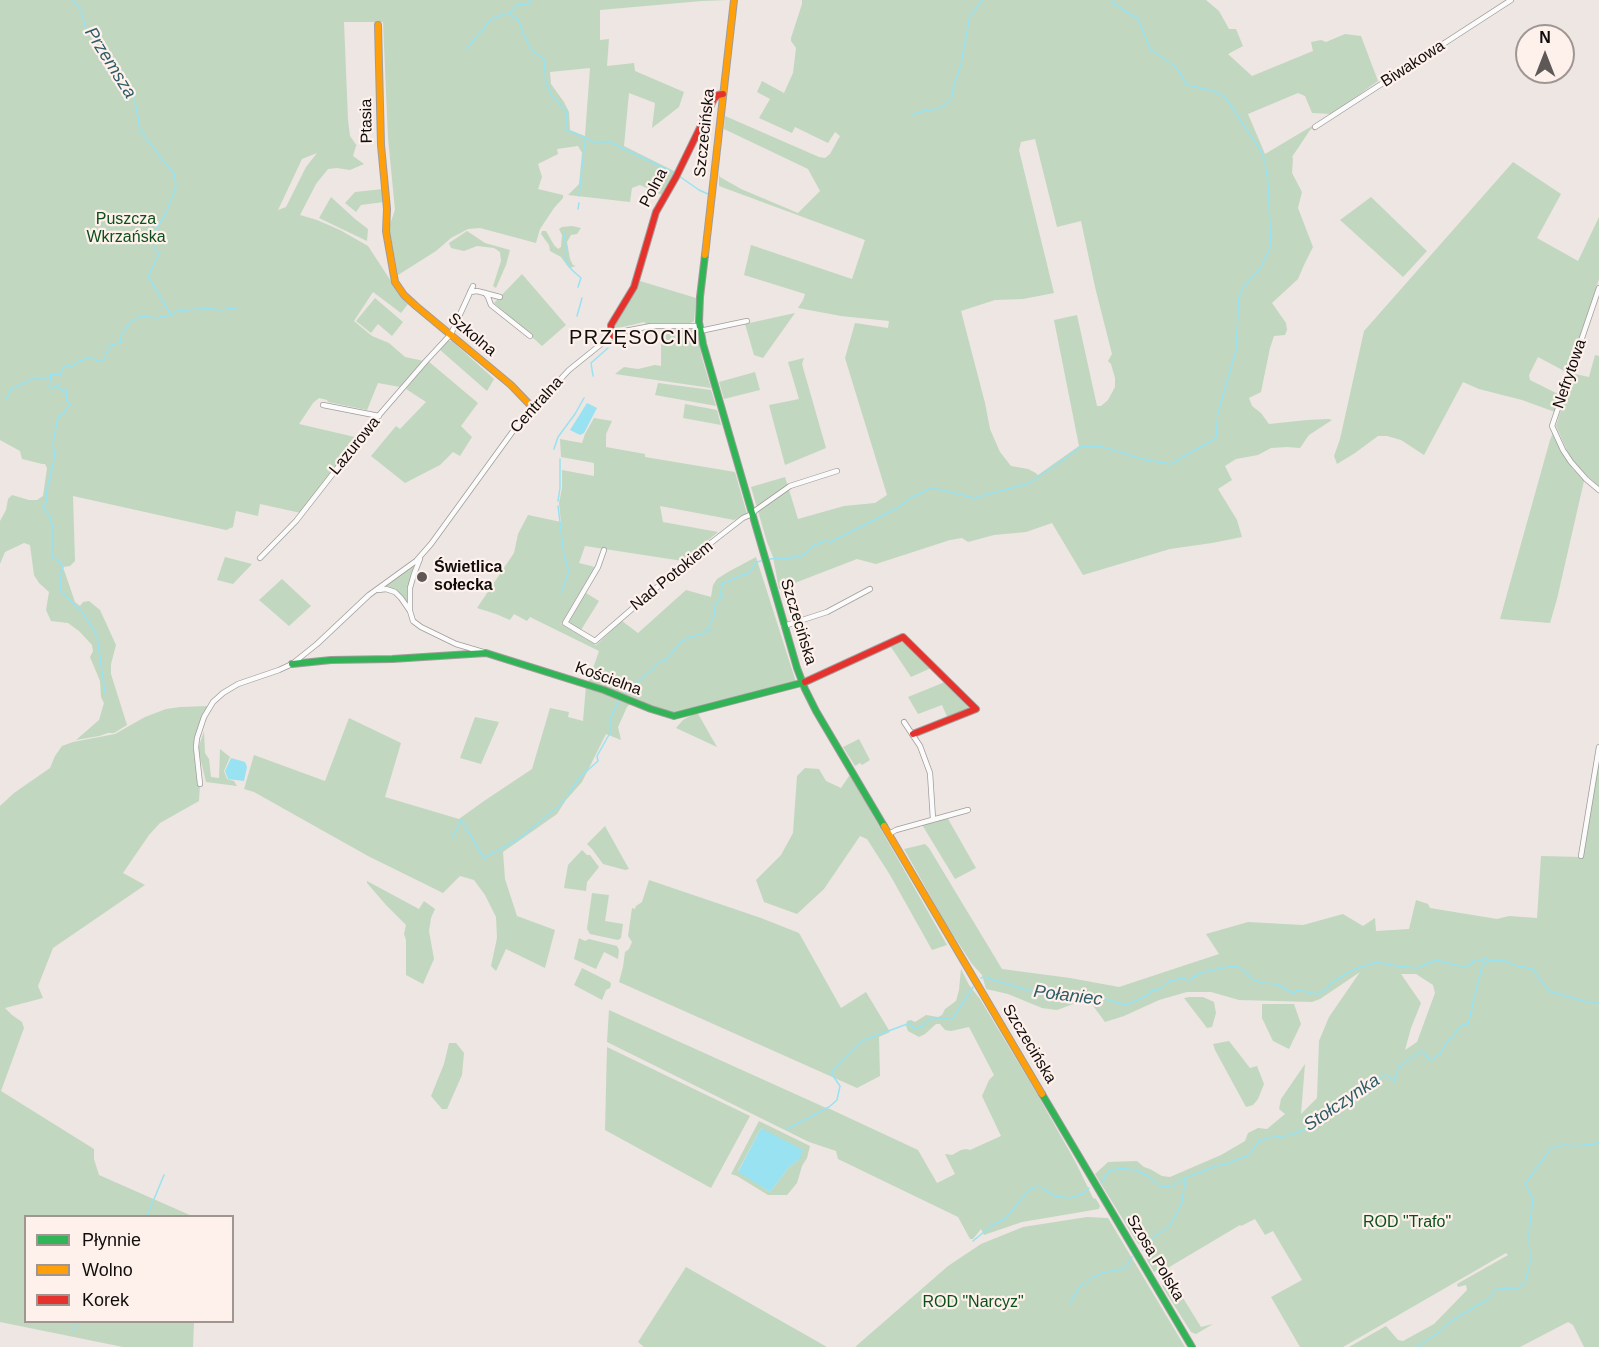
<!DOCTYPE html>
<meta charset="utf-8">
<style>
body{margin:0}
#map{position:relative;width:1599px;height:1347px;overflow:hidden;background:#ede6e3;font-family:Arial,sans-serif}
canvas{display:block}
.legend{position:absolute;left:24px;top:1215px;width:210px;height:108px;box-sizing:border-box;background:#fef1ec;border:2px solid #9f9692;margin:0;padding:8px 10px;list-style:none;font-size:18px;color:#110d0b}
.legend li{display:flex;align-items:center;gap:12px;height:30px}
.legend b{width:30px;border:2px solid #9f9692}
.north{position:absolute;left:1515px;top:24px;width:60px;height:60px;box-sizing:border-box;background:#fef1ec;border:2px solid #9f9692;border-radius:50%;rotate:0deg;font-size:16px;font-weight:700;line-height:24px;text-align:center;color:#110d0b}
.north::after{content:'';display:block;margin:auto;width:21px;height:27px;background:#5e5957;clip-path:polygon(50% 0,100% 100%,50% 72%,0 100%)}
</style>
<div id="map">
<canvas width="1599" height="1347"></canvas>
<ul class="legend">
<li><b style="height:8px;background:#30b455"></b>Płynnie</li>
<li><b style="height:8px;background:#ff9f0a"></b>Wolno</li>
<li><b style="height:8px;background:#e5322d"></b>Korek</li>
</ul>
<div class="north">N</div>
</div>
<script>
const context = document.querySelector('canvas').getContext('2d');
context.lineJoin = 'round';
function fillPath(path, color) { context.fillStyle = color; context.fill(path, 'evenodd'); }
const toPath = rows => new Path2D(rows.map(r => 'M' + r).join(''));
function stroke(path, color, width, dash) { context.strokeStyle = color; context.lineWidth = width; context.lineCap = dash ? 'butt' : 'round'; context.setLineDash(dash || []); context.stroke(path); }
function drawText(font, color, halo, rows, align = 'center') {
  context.font = font + ' Arial,sans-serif'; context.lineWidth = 4.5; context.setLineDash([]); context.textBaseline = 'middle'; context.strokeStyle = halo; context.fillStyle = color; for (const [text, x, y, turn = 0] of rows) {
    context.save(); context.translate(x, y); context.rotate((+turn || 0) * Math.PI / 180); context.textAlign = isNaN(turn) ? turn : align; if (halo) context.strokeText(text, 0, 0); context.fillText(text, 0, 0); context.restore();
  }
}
const green = toPath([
 [0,0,729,0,702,1,600,10,600,40,609,39,607,66,634,63,635,71,684,92,679,107,652,128,655,103,629,93,624,146,676,172,662,195,640,185,632,188,630,202,568,195,579,184,582,153,578,146,557,149,558,154,538,164,542,177,538,189,563,195,563,198,554,208,540,229,536,243,480,228,468,229,451,238,436,251,398,275,389,227,395,210,388,138,383,22,344,22,348,120,350,136,357,146,356,146,353,156,364,164,350,170,337,168,328,169,316,184,300,215,317,220,340,230,368,246,402,298,408,304,401,313,373,292,354,321,372,336,389,343,405,357,424,361,400,387,378,383,367,410,328,402,327,400,319,398,313,403,299,424,359,438,301,513,260,504,258,516,236,511,233,527,226,530,73,496,75,561,70,566,63,567,75,602,80,606,83,602,89,601,100,610,116,645,111,664,111,674,127,725,114,733,108,733,99,736,76,740,99,720,104,703,101,697,100,681,90,657,93,651,92,645,79,631,68,623,51,621,46,610,49,592,39,583,34,575,30,545,24,543,5,552,0,564,0,521,6,510,8,499,12,495,29,500,37,500,43,496,47,468,45,464,42,464,22,459,20,451,0,440],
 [590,68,585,136,570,130,569,112,564,102,551,84,550,72],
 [317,153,306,167,286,207,278,210,302,159],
 [802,0,1206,0,1219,11,1229,29,1236,29,1243,46,1228,54,1252,76,1313,51,1311,42,1321,40,1326,42,1345,34,1361,36,1378,81,1342,107,1331,114,1312,113,1305,96,1298,93,1248,114,1265,154,1312,126,1315,126,1310,130,1292,157,1293,158,1292,173,1302,192,1298,208,1313,247,1304,265,1298,279,1272,303,1286,323,1287,330,1285,335,1274,336,1270,348,1261,392,1249,398,1252,406,1261,413,1269,424,1307,420,1329,419,1332,420,1309,435,1300,448,1287,447,1271,448,1258,455,1236,459,1225,466,1232,480,1218,489,1237,520,1242,537,1212,543,1170,549,1083,575,1052,523,1026,532,994,535,968,542,962,538,950,540,876,564,857,559,779,589,773,557,767,542,751,487,785,477,798,519,844,506,875,503,887,495,845,358,855,323,888,328,889,321,841,316,798,308,803,300,805,294,744,275,751,245,852,279,865,240,719,186,719,174,720,177,741,189,798,213,820,191,808,169,724,129,725,116,819,157,825,158,830,154,840,136,835,132,828,143,795,127,792,133,759,118,770,99,757,92,762,81,784,93,793,73,796,48,791,41,791,38,802,4],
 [1035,139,1057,227,1081,221,1095,287,1112,354,1108,361,1111,364,1115,378,1115,387,1108,400,1101,406,1097,406,1077,315,1054,320,1079,446,1038,475,1034,472,1028,469,1011,466,1000,452,990,429,985,403,961,311,995,300,1023,299,1054,293,1019,150,1021,142],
 [1513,162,1561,194,1537,238,1578,261,1599,217,1599,279,1568,373,1538,357,1529,375,1530,380,1558,394,1560,398,1555,412,1522,400,1479,389,1463,382,1424,455,1401,440,1387,436,1378,436,1355,453,1337,464,1334,456,1340,439,1364,331],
 [383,189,384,202,361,205,356,212,345,203,355,192],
 [331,197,355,219,368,229,367,241,319,218],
 [1371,197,1427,251,1403,277,1340,220],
 [572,226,581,228,577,234,571,235,567,242,570,259,573,265,576,266,569,268,561,257,550,251,549,245,541,234,542,231,546,231,554,245,558,249,561,247,562,235,559,229,562,227],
 [467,231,485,243,510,250,506,265,496,288,493,286,501,261,500,252,494,248,477,246,464,251,451,248,449,243],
 [522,274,566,325,542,346,494,303],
 [640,281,696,298,694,321,691,323,646,324,644,322,640,323,614,329,616,322],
 [375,298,403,322,392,336,378,324,371,333,356,321],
 [795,313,763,358,754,355,745,324],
 [692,329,697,332,702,358,711,388,615,374,624,367,638,369,655,365,661,366,661,330],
 [447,341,452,341,494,379,487,391,439,349],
 [1595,355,1599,356,1599,486,1577,467,1569,455,1556,426,1572,374,1575,374,1589,377],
 [804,358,802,364,826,448,785,465,769,405,799,399,788,362],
 [428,361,478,403,461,426,472,437,460,456,453,452,440,465,405,483,371,456,396,426,400,429,426,402,406,389],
 [755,372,760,390,724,399,719,382],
 [658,383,711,390,716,406,655,395],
 [685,404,717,410,721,425,683,418],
 [594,418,612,421,606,434,606,447,645,454,645,457,735,472,747,514,734,520,660,506,663,522,718,532,683,561,585,546,579,563,595,567,561,624,596,645,622,621,638,633,686,590,711,597,713,585,717,579,728,572,756,557,796,682,674,713,669,713,630,696,588,683,599,651,530,617,527,621,514,614,510,620,496,614,477,608,514,553,518,534,528,515,561,522,559,503,562,488,562,470,594,476,594,463,561,457,560,439,582,443,585,434],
 [1553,433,1572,468,1584,481,1557,599,1550,623,1500,619,1550,440],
 [225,557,252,564,233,584,217,580],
 [411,567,414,567,408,588,408,604,397,590,384,587],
 [282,579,311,606,289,626,259,600],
 [586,593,599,601,581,630,570,624,569,621],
 [905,641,931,668,911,677,891,647],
 [945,682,966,702,970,713,949,721,942,705,918,714,908,697],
 [586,686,631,703,627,707,618,727,621,740,606,734,582,782,566,800,557,814,503,852,505,879,517,916,555,930,545,968,506,949,496,971,491,966,497,938,496,917,485,895,474,880,460,876,443,893,368,856,254,792,244,789,254,755,325,781,349,718,401,743,385,797,459,819,484,801,532,769,550,708,569,712,568,717,583,721],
 [208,706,200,722,195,745,196,767,198,780,200,784,199,801,160,823,149,835,123,873,145,885,53,948,38,986,43,998,5,1008,12,1015,22,1022,24,1028,1,1091,94,1149,94,1159,99,1175,192,1216,26,1216,26,1322,194,1322,193,1347,123,1347,0,1322,0,806,14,793,50,768,55,756,62,746,73,742,115,734,145,717,166,709,180,707],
 [697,712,717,747,676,728,683,720],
 [475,717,499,722,481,764,460,758],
 [204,731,205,753,209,759,211,777,219,778,220,749,230,757,224,771,227,779,234,781,237,786,206,782,198,749],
 [859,739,870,760,862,765,860,763,855,766,843,747],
 [1599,754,1599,1347,1584,1347,1573,1325,1568,1322,1520,1347,1349,1347,1386,1326,1398,1340,1403,1341,1434,1324,1467,1290,1466,1285,1458,1287,1457,1284,1508,1255,1506,1253,1343,1347,1300,1347,1271,1297,1302,1280,1273,1231,1265,1235,1255,1219,1241,1226,1240,1225,1166,1269,1161,1260,1157,1265,1157,1270,1154,1272,1147,1260,1145,1252,1135,1239,1095,1174,1108,1162,1137,1161,1144,1167,1150,1169,1162,1176,1170,1177,1221,1155,1245,1141,1248,1133,1258,1128,1267,1129,1285,1114,1279,1109,1281,1099,1305,1064,1301,1114,1317,1098,1319,1041,1329,1017,1360,972,1320,999,1312,1002,1239,1000,1211,992,1187,992,1159,1000,1124,1016,1105,1022,1091,1003,1076,1003,1057,1010,1042,1008,1008,994,986,989,982,975,972,964,946,924,904,849,925,844,929,848,1002,969,1070,978,1119,987,1219,954,1206,934,1248,922,1303,925,1343,914,1363,926,1375,918,1376,931,1409,929,1416,900,1428,904,1430,908,1497,919,1509,916,1537,918,1541,856,1582,857],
 [1401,974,1416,974,1433,985,1435,993,1417,1042,1405,1050,1411,1028,1421,1003],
 [805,768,819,769,826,781,841,788,849,776,851,777,947,945,932,950,890,875,867,839,860,836,824,889,797,914,764,902,756,880,781,855,793,833,797,776],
 [947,817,976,868,955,879,921,823],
 [605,826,629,869,625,870,603,864,592,849,587,844],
 [582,850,587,855,590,855,599,867,587,882,586,891,564,888,568,865],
 [649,880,761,918,799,933,841,1008,866,992,890,1032,879,1037,880,1076,857,1088,619,982,623,967,625,952,629,949,632,942,628,936,632,908,635,909,636,906,642,902],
 [367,881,419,909,424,901,435,909,431,918,429,931,434,959,423,984,406,975,406,940,404,934,406,925,386,905,367,883],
 [592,893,609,895,605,921,623,924,621,938,618,940,590,934,587,929],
 [579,938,585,941,589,939,617,946,619,950,618,959,604,952,596,969,574,959],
 [582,968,610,982,611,984,610,988,606,990,602,1000,574,985],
 [961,969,969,985,980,999,1036,1092,1076,1163,1093,1198,1096,1199,1100,1206,1099,1209,1022,1222,984,1235,981,1229,973,1239,970,1239,958,1217,838,1159,836,1151,809,1142,607,1042,609,1010,824,1107,830,1109,918,1150,937,1183,955,1174,945,1154,952,1155,961,1150,966,1149,970,1150,1001,1136,982,1096,989,1080,994,1075,969,1027,951,1031,945,1030,940,1024,936,1024,925,1034,919,1037,908,1031,906,1026,907,1021,911,1020,915,1022,926,1015,938,1017,942,1015,945,1009,956,1001,959,990],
 [1190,997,1203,997,1214,1002,1216,1013,1212,1027,1207,1028,1184,998],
 [1262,1004,1294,1004,1301,1024,1289,1049,1273,1041,1262,1018],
 [1229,1041,1250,1068,1257,1066,1264,1084,1258,1099,1253,1105,1246,1107,1215,1050,1213,1044],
 [449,1043,456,1043,464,1053,462,1075,447,1109,442,1109,431,1096,444,1064],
 [607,1047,750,1116,711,1188,605,1130],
 [759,1121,810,1146,807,1158,802,1166,797,1183,787,1195,768,1195,737,1176,731,1174],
 [761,1128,800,1159,789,1167,770,1192,738,1171],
 [1087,1217,1108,1218,1185,1347,855,1347,948,1266,981,1244,1023,1227],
 [686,1267,827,1347,644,1347,638,1342],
 [1170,1277,1201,1327,1213,1324,1196,1334,1191,1332,1162,1286]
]);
const water = toPath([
 [587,403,597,408,584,433,580,435,570,430],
 [231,758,245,762,247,767,244,781,228,779,225,771],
 [761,1128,803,1150,800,1159,789,1167,770,1192,738,1172]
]);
const stream = toPath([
 [72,0,81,10,86,29,104,47,135,101,140,130,164,162,174,173,176,187,164,217,154,232,156,242,155,251,160,252,148,276,171,315],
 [1112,0,1113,3,1138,19,1151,50,1177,68,1187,85,1214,91,1225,97,1260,149,1265,161,1268,183,1271,246,1260,269,1245,285,1239,296,1236,350,1217,416],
 [525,38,518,19,513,17,510,13,517,5,528,4,531,0],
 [526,39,531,49,544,60,546,83,552,96,566,111,567,119,567,130,595,142,610,142,674,173],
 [466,49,491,20,504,14,510,13],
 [911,116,923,111,938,109,951,100,955,81,961,64,970,15,983,0],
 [679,176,699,190,708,194],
 [579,196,585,140],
 [578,209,579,203],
 [564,234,566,246,565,260,572,270,581,278,578,287],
 [577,316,582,298],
 [51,374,49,387,52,388,58,385,61,390,67,391,66,400,70,404,63,414,58,417,53,443,55,455,47,489,46,502,43,506,50,517,53,528,53,558,59,561,63,567,60,574,61,591,84,614,97,636,105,693],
 [593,376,591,363,608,348],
 [6,399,11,389,16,387,32,379,44,379,51,374,60,375,63,368,68,365,72,367,79,361,91,357,97,361,103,361,109,347,111,345,120,343,122,333,131,322,140,316,155,318,171,315,177,311,208,308,220,310,236,308],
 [554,449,558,437,575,414,584,398],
 [558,501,560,488,560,459],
 [558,506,564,555],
 [769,559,793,558,795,555,798,557,804,555,814,545,826,541,831,542,899,507,910,498,929,489,938,489,974,498,1030,483,1082,446,1103,447,1146,460,1171,464,1216,438,1217,421],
 [561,593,569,570,564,557],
 [624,694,660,662,666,660,681,642,690,637,705,633,705,631,710,631,709,626,714,616,715,606,718,601,723,597,720,595,723,583,745,574,747,575,757,562,761,561],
 [568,795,580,777,598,761,597,756,610,733,610,721,613,712,620,700],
 [452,838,461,820,484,858,520,838,561,804,565,799],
 [981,978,984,977,1043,995,1071,995,1075,994,1088,998,1095,996,1126,1005,1148,995,1151,991,1158,990,1170,981,1182,978,1189,980,1203,972,1233,966,1241,968,1253,980,1262,983,1277,984,1293,993,1298,990,1318,994,1327,989,1330,984,1352,970,1377,962,1397,966,1417,968,1436,960,1459,966,1467,966,1471,964,1474,960,1483,960,1486,958,1488,960,1504,961,1514,965,1533,969,1542,983,1551,992,1588,1002,1599,1002],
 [787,1129,829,1107,837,1100,840,1086,831,1073,843,1059,864,1040,910,1023,914,1029,923,1026,932,1018,953,1018,973,987],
 [1102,1182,1109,1171,1121,1168,1136,1170,1148,1176,1160,1186,1171,1187,1183,1179,1216,1166,1226,1164,1249,1155,1259,1141,1268,1138,1291,1135,1319,1123,1325,1119,1328,1110,1353,1100,1351,1095,1380,1080,1382,1076,1387,1075,1394,1081,1399,1067,1421,1051,1424,1053,1427,1058,1432,1060,1440,1054,1445,1045,1461,1026,1463,1024,1468,1024,1482,966,1487,961],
 [147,1216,164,1175],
 [973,1241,990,1227,1006,1218,1029,1190,1036,1187,1045,1188,1045,1190,1055,1196,1069,1198,1083,1194,1089,1188],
 [1143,1250,1145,1243,1170,1226,1182,1203,1185,1180],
 [1070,1303,1079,1288,1093,1277,1106,1272,1122,1269,1127,1266,1132,1257],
 [74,1330,77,1322],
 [1417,1347,1439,1332,1451,1321,1485,1301,1493,1295,1494,1290,1504,1288,1516,1289,1525,1283,1530,1263,1529,1231,1533,1199,1525,1184,1551,1148,1564,1145,1574,1146,1593,1144,1599,1142]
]);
const street = toPath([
 [1315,127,1511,0],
 [1599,288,1552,426,1563,450,1571,462,1586,479,1599,490],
 [470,292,477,291,500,297],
 [485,293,488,297,491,305,530,336],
 [700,331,747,321],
 [323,405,379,416],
 [604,550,598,567,565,623,595,641,685,563,743,518,752,514,756,510,790,486,837,471],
 [260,558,296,521,374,421,426,361,451,334,473,286],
 [420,559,414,574,410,588,410,611,413,621,421,627,456,644,483,652],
 [378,590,386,589,395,592,401,598,410,611],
 [784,626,827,612,870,589],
 [904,722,920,746,930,773,933,819],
 [200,784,196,747,197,738,204,717,213,702,223,693,238,684,279,670,292,664,317,644,369,595,416,561,431,544,516,427,569,370,605,341,625,331,651,326,700,326],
 [889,834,896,830,968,810],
 [1581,856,1599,747]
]);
const fast = toPath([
 [705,255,700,297,699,322,703,344,797,668,805,689,816,711,884,826],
 [292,664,331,660,392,659,486,653,604,690,651,709,674,716,805,682],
 [1042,1094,1192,1347]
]);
const slow = toPath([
 [378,25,381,145,387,209,386,231,395,282,404,295,416,306,511,385,533,408],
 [705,255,734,0],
 [884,826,1042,1094]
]);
const jam = toPath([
 [613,336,611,332,611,325,634,287,656,212,676,177,714,99,718,95,723,94],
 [805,682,903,637,976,709,913,734]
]);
const markers = [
 [422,577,6,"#5e5957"]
];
const streetNames = [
 ["Biwakowa",1413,64,-33],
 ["Ptasia",367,121,-91],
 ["Szczecińska",705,133,-84],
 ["Polna",654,188,-62],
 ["Szkolna",472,335,40],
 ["Nefrytowa",1570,374,-71],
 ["Centralna",537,405,-48],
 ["Lazurowa",355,446,-51],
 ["Nad Potokiem",672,576,-39],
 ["Szczecińska",798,622,73],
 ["Kościelna",608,679,20],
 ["Szczecińska",1029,1044,59],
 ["Szosa Polska",1155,1258,59]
];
const parkNames = [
 ["Puszcza",126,220],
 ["Wkrzańska",126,238],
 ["ROD \"Trafo\"",1407,1223],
 ["ROD \"Narcyz\"",973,1303]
];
const poiNames = [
 ["Świetlica",434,568],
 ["sołecka",434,586]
];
const waterNames = [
 ["Przemsza",110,63,58],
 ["Połaniec",1068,996,7],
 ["Stołczynka",1342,1103,-34]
];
const quarterNames = [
 ["PRZĘSOCIN",634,338]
];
fillPath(green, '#c2d7bf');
fillPath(water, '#98e2f1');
stroke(stream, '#98e2f1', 1.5);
stroke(street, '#a19c9a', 6);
stroke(fast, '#a19c9a', 8);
stroke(slow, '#a19c9a', 8);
stroke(jam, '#a19c9a', 8);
stroke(street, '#fcfbfb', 4.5);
stroke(fast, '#30b455', 6);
stroke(slow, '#ff9f0a', 6);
stroke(jam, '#e5322d', 6);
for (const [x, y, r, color] of markers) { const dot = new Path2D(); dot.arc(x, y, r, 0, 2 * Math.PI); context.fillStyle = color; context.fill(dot); stroke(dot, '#fef1ec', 2); }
drawText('16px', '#110d0b', '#fef1ec', streetNames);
drawText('16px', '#0b501a', '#fef1ec', parkNames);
drawText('bold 16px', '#110d0b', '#fef1ec', poiNames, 'left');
drawText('italic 18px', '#2d5c66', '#fef1ec', waterNames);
context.letterSpacing = '1.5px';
drawText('20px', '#110d0b', '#fef1ec', quarterNames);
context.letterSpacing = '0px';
</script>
